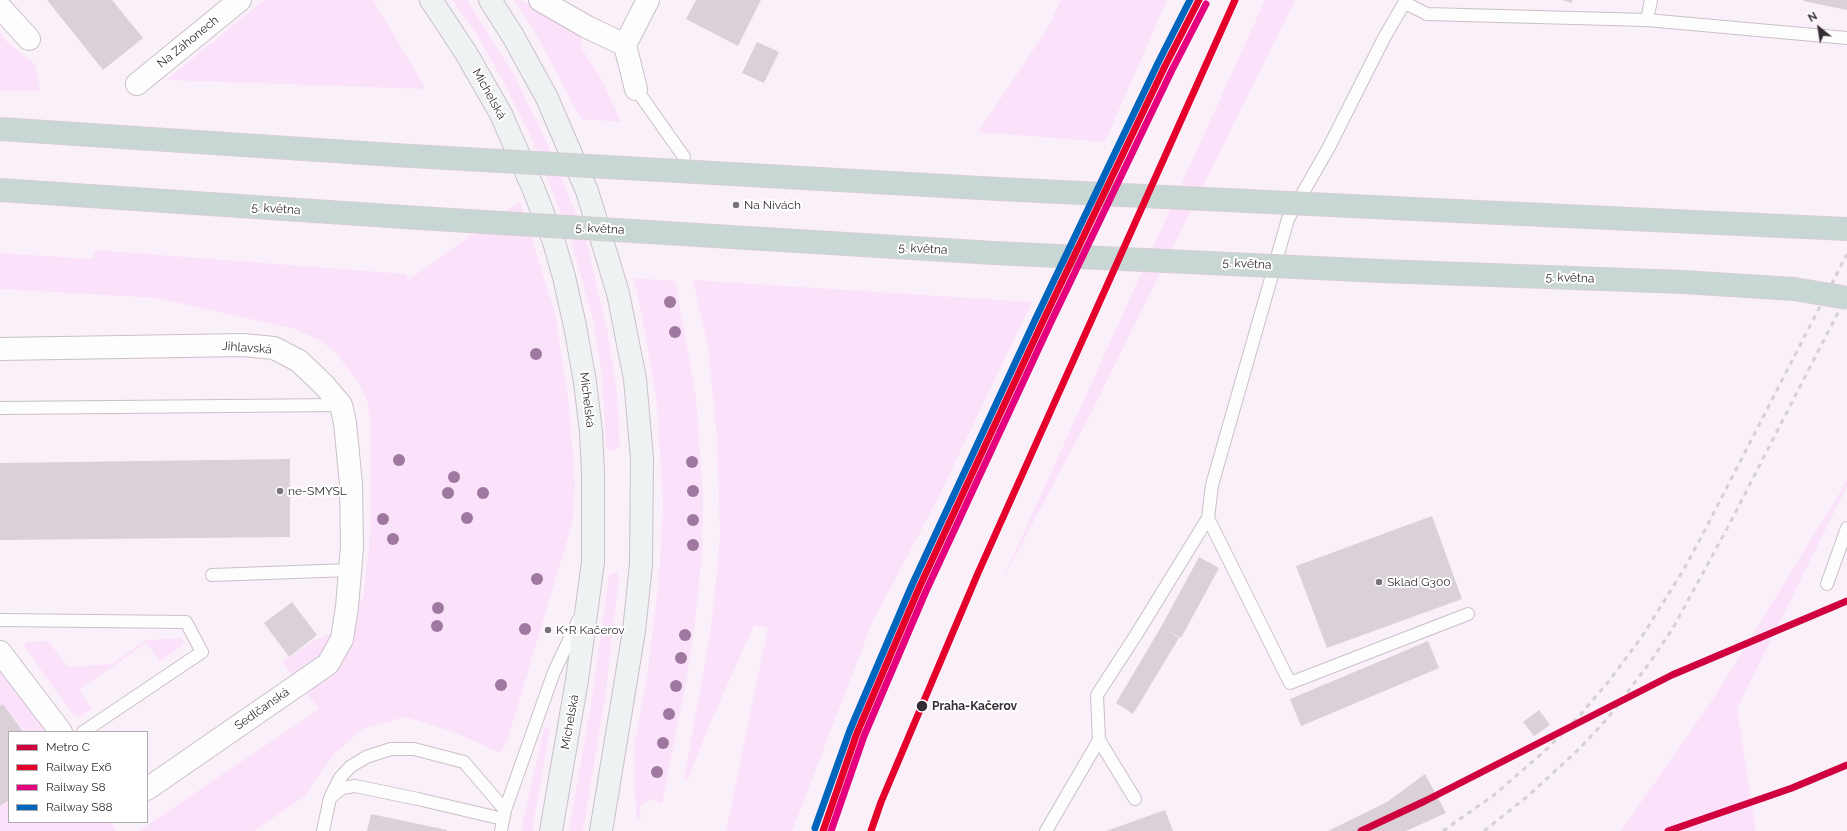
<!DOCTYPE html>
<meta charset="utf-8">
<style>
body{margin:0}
#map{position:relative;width:1847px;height:831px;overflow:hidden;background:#faf0fa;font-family:Raleway,sans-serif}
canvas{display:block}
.legend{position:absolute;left:8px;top:731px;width:140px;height:92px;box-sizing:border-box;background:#fff;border:1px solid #aeabae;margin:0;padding:5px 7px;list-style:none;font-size:12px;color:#352c35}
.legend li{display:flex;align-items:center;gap:8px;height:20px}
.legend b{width:20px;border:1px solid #aeabae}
.north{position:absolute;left:1799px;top:8px;width:40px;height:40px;-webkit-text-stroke:3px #fff;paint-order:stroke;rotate:330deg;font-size:11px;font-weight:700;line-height:16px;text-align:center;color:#352c35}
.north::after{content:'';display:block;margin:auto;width:14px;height:18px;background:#352c35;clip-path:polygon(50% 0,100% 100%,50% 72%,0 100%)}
</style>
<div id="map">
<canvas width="1847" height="831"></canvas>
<ul class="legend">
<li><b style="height:5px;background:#cf003d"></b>Metro C</li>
<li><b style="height:5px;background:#e4002b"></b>Railway Ex6</li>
<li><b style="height:5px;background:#e5007d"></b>Railway S8</li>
<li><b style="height:5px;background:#0065bd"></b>Railway S88</li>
</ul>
<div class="north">N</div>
</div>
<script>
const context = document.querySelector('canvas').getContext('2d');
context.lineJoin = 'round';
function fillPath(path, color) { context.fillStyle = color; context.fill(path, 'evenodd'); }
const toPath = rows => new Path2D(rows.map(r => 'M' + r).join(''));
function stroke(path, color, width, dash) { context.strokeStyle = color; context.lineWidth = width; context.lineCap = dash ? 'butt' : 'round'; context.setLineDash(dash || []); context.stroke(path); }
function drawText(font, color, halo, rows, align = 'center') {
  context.font = font + ' Raleway,sans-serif'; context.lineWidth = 4; context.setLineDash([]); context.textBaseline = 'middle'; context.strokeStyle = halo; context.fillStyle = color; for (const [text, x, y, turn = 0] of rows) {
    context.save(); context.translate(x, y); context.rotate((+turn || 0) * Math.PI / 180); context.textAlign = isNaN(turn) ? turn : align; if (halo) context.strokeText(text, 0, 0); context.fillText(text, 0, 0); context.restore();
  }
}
const green = toPath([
 [264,0,373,0,426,89,166,80],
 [452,0,467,0,513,73,545,138,585,236,607,328,617,393,620,446,614,451,608,449,606,445,602,375,593,320,569,233,531,137,502,79,476,33],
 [514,0,521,0,584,33,580,46,602,80,621,122,581,119,536,34],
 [1061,0,1167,0,1105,142,978,132,1048,28],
 [1265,0,1295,0,1091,413,1001,583],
 [0,32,6,41,35,64,40,91,0,91],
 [520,201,555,314,569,404,575,486,572,524,507,742,500,753,454,732,405,717,363,729,333,755,306,795,254,831,139,831,319,709,282,662,313,641,330,634,363,599,369,549,371,496,371,431,368,404,360,385,336,353,321,341,295,329,157,298,0,289,0,253,93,259,95,250,406,274,408,280],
 [634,278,675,281,696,397,703,496,702,554,695,624,686,682,662,804,650,799,640,806,641,818,636,818,634,747,647,678,659,577,663,506,657,405,644,327],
 [693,280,1032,302,937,500,872,623,792,831,726,831,768,628,754,625,709,726,688,780,684,779,710,635,717,573,720,534,717,438,708,348],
 [1847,481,1847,486,1737,708,1756,831,1621,831,1715,696],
 [615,572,617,573,619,578,605,699,583,831,569,831,592,697,609,575],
 [182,638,184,642,183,645,160,661,146,643,79,690,92,708,81,716,76,716,72,713,24,646,27,642,48,641,68,667,112,664,146,640],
 [0,666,46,732,23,732,3,704,0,706],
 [548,726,550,730,532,831,521,831,544,728],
 [9,800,9,822,110,822,116,831,0,831,0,806]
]);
const building = toPath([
 [47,0,112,0,143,38,103,70],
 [696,0,761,0,738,46,686,19],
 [1562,0,1572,0,1572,3],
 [1803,0,1847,0,1847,10,1803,1],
 [757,42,779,52,764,83,742,73],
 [290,459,290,537,0,540,0,463],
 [1432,516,1462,599,1327,648,1296,566],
 [1199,557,1219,568,1181,638,1167,630,1179,638,1133,714,1116,703,1161,627],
 [292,602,317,635,289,657,264,623],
 [1428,641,1439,668,1301,726,1290,699],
 [3,704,23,732,9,732,9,800,0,806,0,706],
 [1539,710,1550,725,1534,736,1523,722],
 [1425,774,1446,813,1406,831,1328,831,1387,802],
 [1165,810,1173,831,1106,831],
 [371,814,447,830,447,831,367,831]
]);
const lane = toPath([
 [1406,0,1384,38,1329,147,1288,219,1212,485,1208,518,1290,683,1468,614],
 [1651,0,1647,20,1847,38],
 [1405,3,1427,14,1647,20],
 [636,89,684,157],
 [0,408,341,405],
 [212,575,350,570],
 [1827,584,1847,528],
 [0,620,186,622,202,652,83,732],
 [331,797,342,788,355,786,418,799,503,819],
 [1135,799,1099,740,1097,695,1136,635,1208,518],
 [323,831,330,798,340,778,350,767,366,757,391,749,414,749,464,762,505,810],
 [501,831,505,810,554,672,579,619],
 [1046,831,1099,740]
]);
const street = toPath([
 [540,0,587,27,625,45],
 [0,7,29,39],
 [137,84,240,0],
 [636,89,625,45,648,0],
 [0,349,243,345,274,348,299,361,325,386,341,405,345,423,351,484,352,547,347,607,342,639,328,664,147,789],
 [0,652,61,732]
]);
const secondary = toPath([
 [431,0,466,53,501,114,534,190,554,242,564,277,575,326,585,382,591,432,593,473,593,562,577,680,551,831],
 [490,0,513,36,547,98,587,191,618,293,635,379,642,459,641,564,634,631,601,831]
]);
const highway = toPath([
 [0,129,394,155],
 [0,190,419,218],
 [1414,209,1847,229],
 [1381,271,1683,282,1794,289]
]);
const rail = toPath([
 [1443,831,1494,795,1547,749,1580,715,1609,681,1643,635,1684,569,1707,526,1847,254],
 [1484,831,1528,796,1580,748,1607,719,1651,661,1673,628,1730,523,1847,295]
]);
const highwayBridge = toPath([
 [394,155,998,189,1414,209],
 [419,218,994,253,1381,271],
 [1794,289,1847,298]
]);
const rail1 = toPath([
 [823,831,857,733,919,588,1043,321,1165,66,1199,0],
 [871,831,881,802,978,573,1235,0]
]);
const rail2 = toPath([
 [831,831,864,736,926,591,1050,324,1172,70,1206,4]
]);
const rail3 = toPath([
 [815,828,850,730,912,585,1036,318,1158,63,1190,0]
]);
const metro1 = toPath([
 [1361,831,1425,801,1672,675,1847,601],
 [1668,831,1792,788,1847,765]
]);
const trees = [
 [670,302],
 [675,332],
 [536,354],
 [399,460],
 [692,462],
 [454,477],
 [693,491],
 [448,493],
 [483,493],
 [467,518],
 [383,519],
 [693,520],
 [393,539],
 [693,545],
 [537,579],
 [438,608],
 [437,626],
 [525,629],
 [685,635],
 [681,658],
 [501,685],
 [676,686],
 [669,714],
 [663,743],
 [657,772]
];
const markers = [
 [736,205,4,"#7a717a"],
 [280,491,4,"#7a717a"],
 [1379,582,4,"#7a717a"],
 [548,630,4,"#7a717a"],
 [922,706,6,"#352c35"]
];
const streetNames = [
 ["Na Záhonech",188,42,-39],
 ["Michelská",489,94,61],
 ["5. května",276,209,4],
 ["5. května",600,229,3],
 ["5. května",923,249,3],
 ["5. května",1247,264,3],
 ["5. května",1570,278,2],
 ["Jihlavská",247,348,4],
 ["Michelská",587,400,83],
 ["Sedlčanská",262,709,-35],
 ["Michelská",570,722,-80]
];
const poiNames = [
 ["Na Nivách",744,205],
 ["ne-SMYSL",288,491],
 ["Sklad G300",1387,582],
 ["K+R Kačerov",556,630]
];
const stopNames = [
 ["Praha-Kačerov",932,706]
];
fillPath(green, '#fbe2fa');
fillPath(building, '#d9d0d8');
stroke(lane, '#c9c0c8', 14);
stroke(street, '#c9c0c8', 24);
stroke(secondary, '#c9c0c8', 24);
stroke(highway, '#d5cfd5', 24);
stroke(lane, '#fefdfe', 12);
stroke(street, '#fefdfe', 22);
stroke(secondary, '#eef2f2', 22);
stroke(highway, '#c8d7d3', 22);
stroke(rail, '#d4d1d4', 3, [5, 5]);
stroke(highwayBridge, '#d5cfd5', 24, []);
stroke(highwayBridge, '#c8d7d3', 22);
stroke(rail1, '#e4002b', 7);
stroke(rail2, '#e5007d', 7);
stroke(rail3, '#0065bd', 7);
stroke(metro1, '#cf003d', 7);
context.fillStyle = '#9f789f';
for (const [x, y] of trees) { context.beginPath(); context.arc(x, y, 6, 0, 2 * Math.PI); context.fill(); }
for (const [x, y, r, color] of markers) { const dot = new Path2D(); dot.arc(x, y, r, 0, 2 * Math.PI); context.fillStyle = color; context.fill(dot); stroke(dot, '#fff', 1.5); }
drawText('12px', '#352c35', '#fff', streetNames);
drawText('12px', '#352c35', '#fff', poiNames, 'left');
drawText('bold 12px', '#352c35', '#fff', stopNames, 'left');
</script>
